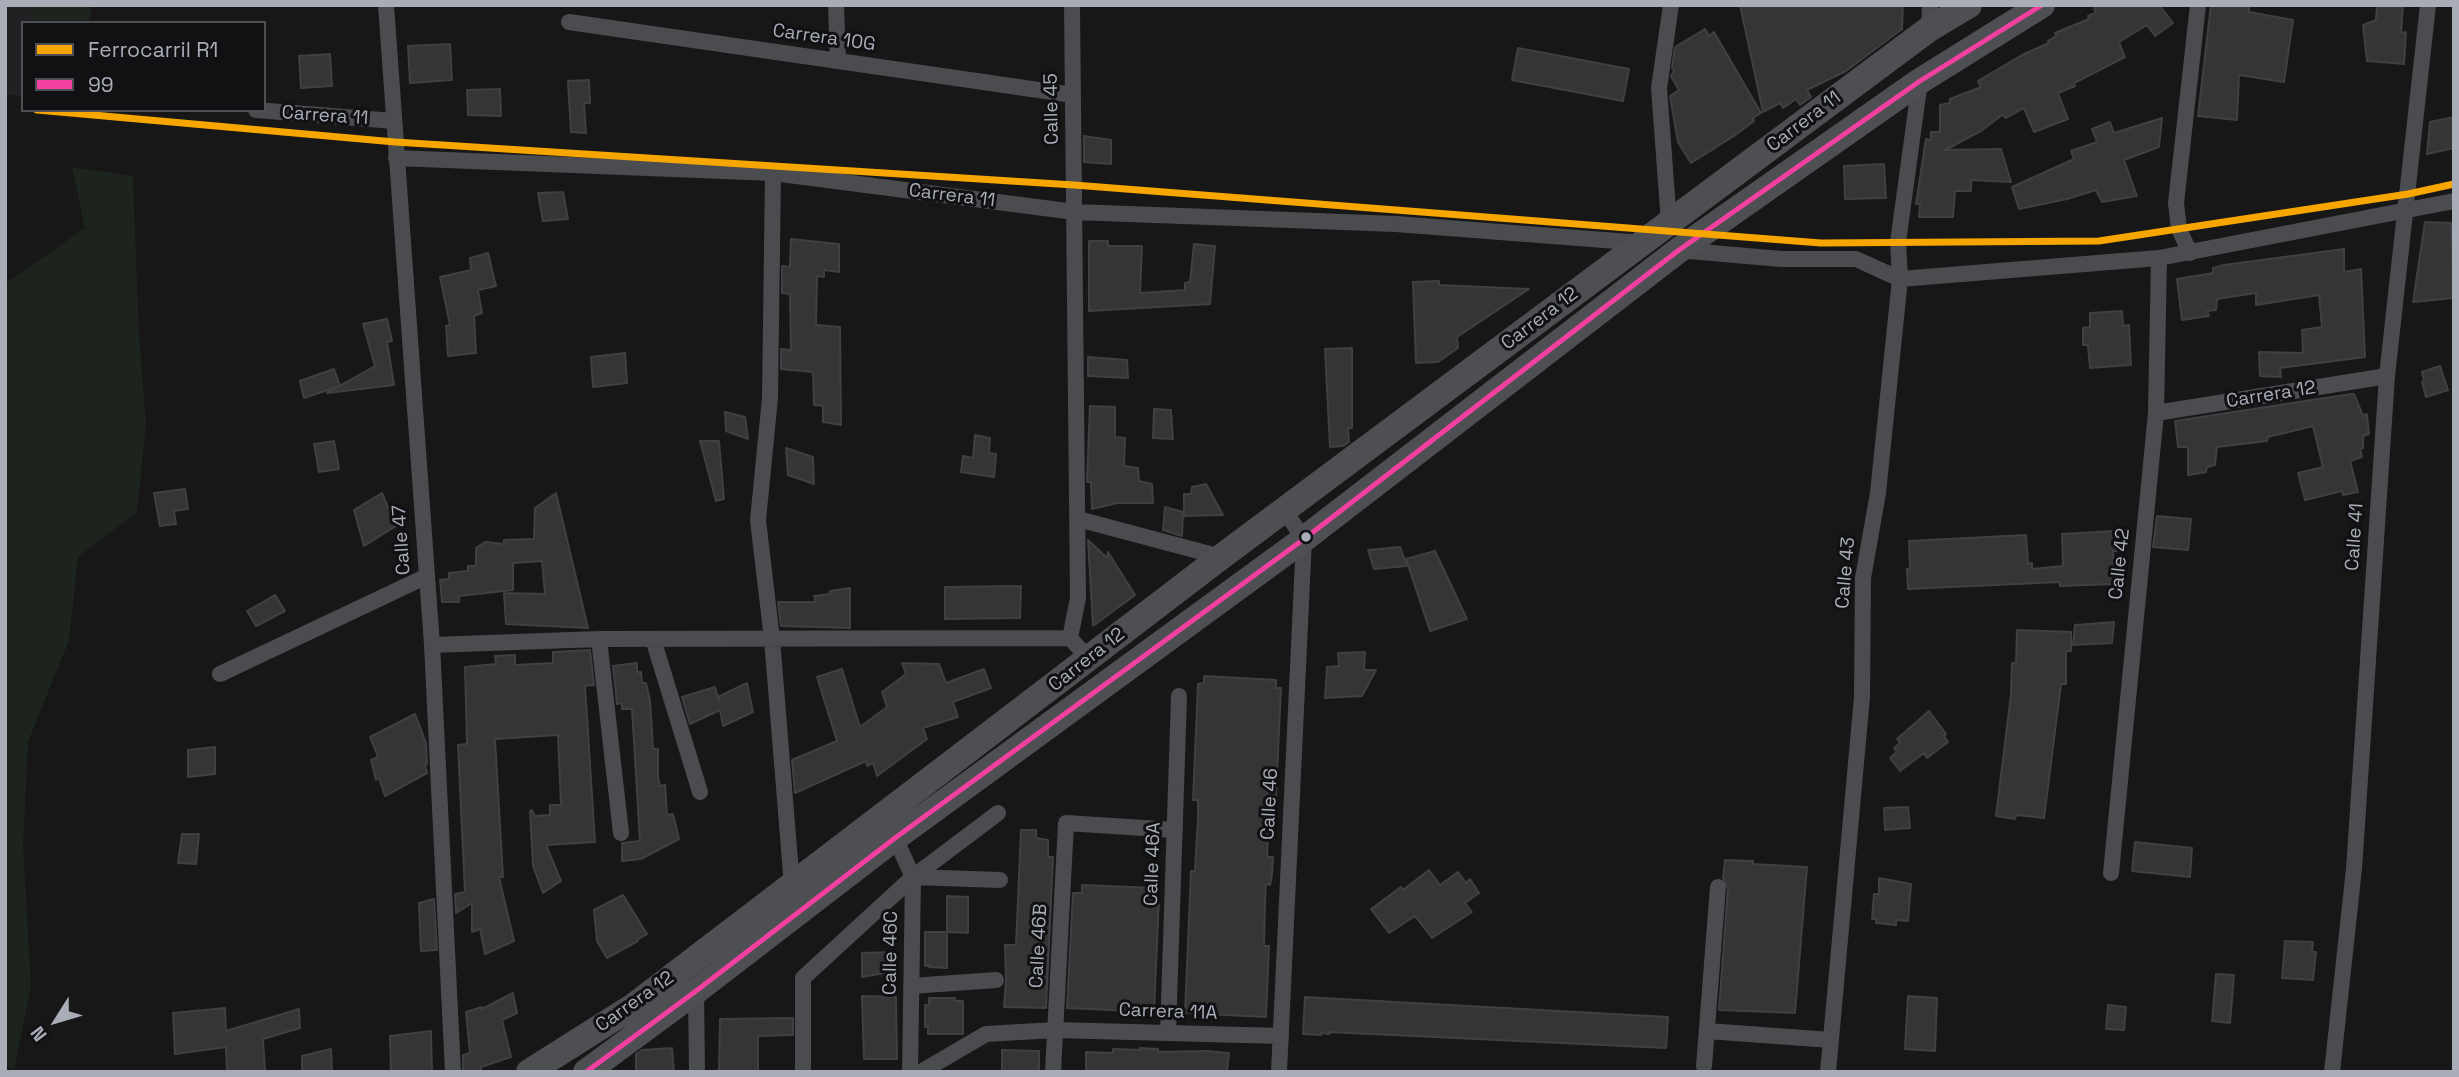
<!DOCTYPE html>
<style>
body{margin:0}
#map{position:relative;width:2459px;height:1077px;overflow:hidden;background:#171717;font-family:"Space Grotesk",sans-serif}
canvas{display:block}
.frame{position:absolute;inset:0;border:7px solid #a8adb8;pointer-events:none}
.legend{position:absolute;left:21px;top:21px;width:245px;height:91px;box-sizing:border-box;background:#111113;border:2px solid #4d4f55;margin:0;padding:9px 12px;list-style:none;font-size:21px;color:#a8adb8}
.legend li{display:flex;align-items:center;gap:14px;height:35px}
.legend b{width:35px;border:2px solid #4d4f55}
.north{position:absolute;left:21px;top:986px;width:70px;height:70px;-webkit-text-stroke:5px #111113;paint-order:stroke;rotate:233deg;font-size:19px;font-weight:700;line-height:28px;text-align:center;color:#a8adb8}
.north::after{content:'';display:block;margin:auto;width:24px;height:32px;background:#a8adb8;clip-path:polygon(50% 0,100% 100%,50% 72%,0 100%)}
</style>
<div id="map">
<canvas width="2459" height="1077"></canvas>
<div class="frame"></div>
<ul class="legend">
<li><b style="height:9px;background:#f7a600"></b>Ferrocarril R1</li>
<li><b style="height:9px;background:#f240a1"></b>99</li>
</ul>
<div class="north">N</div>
</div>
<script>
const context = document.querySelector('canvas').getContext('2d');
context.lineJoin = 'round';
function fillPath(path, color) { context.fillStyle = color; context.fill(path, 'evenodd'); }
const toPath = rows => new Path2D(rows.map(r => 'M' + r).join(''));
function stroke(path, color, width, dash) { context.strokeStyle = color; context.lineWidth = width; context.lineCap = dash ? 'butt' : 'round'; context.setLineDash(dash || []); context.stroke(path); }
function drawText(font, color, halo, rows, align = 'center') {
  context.font = font + ' "Space Grotesk",sans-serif'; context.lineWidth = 6; context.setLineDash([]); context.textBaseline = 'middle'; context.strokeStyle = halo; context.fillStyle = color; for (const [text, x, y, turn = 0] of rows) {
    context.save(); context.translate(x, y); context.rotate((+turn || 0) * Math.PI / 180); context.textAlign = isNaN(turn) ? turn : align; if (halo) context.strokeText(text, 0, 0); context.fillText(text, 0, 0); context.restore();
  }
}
const built = toPath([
 [5,5,33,5,33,23,23,23,23,96,5,94]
]);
const green = toPath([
 [33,5,92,5,89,23,33,23],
 [72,167,133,176,139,335,146,423,137,512,78,557,69,640,28,742,23,844,31,986,14,1070,5,1065,5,284,85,228]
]);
const building = toPath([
 [1740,5,1903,5,1902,29,1846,71,1807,90,1811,97,1800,105,1796,99,1783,108,1780,103,1763,112,1740,5],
 [2094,5,2159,5,2173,23,2155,36,2147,25,2119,42,2125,57,2074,83,2075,86,2058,93,2068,119,2034,132,2024,108,2006,118,2002,115,1981,131,1945,150,2001,149,2011,182,1971,180,1971,191,1955,191,1953,217,1919,217,1920,204,1916,204,1926,139,1931,140,1931,132,1940,132,1940,105,1950,103,1950,99,1981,87,1978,81,2022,55,2049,43,2048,41,2056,36,2055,33,2089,19,2088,16,2095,13,2094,5],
 [2211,5,2249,5,2249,12,2293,20,2284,82,2239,75,2237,120,2198,116,2211,5],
 [2377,5,2403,5,2401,33,2406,32,2404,64,2367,61,2363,25,2376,20,2377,5],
 [1705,29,1709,36,1714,32,1761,113,1753,118,1754,121,1734,136,1691,163,1678,142,1670,96,1679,90,1671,76,1674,71,1672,68,1675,47,1705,29],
 [450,44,452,80,410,83,408,46,450,44],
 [1518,48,1629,69,1623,101,1512,80,1518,48],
 [330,54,332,86,301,88,299,56,330,54],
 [589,80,590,103,584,103,586,133,571,132,568,81,589,80],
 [500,89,501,116,468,115,467,90,500,89],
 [2454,117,2454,148,2427,154,2430,122,2454,117],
 [2162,118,2159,147,2124,160,2137,196,2102,202,2096,190,2067,199,2019,209,2012,187,2074,159,2071,151,2097,142,2092,129,2110,122,2114,133,2162,118],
 [1084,136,1111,140,1111,164,1084,162,1084,136],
 [1884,164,1886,198,1845,199,1844,166,1884,164],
 [563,192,568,219,543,221,538,193,563,192],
 [2425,222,2451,223,2454,298,2413,302,2425,222],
 [791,239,839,244,839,272,824,270,824,277,817,276,816,325,840,327,841,425,823,422,823,406,814,405,813,372,781,369,781,349,791,350,790,294,782,293,782,266,790,267,791,239],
 [1089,241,1108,241,1108,246,1142,246,1140,293,1185,290,1185,283,1190,282,1194,244,1215,246,1210,304,1089,311,1089,241],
 [2344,249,2344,272,2361,269,2365,357,2280,368,2281,377,2260,376,2259,352,2303,353,2302,330,2322,327,2319,295,2256,305,2256,293,2217,299,2216,310,2207,311,2209,316,2182,320,2177,279,2213,273,2213,268,2224,265,2344,249],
 [488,253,496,286,478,290,482,313,474,316,476,353,448,356,446,326,450,325,440,277,471,270,470,258,488,253],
 [1439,281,1439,285,1529,289,1457,337,1458,348,1438,362,1416,363,1413,282,1439,281],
 [2122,311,2123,326,2129,325,2131,365,2090,368,2088,345,2083,345,2083,328,2090,327,2090,313,2122,311],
 [387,319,392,341,387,342,394,385,327,393,375,366,363,324,387,319],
 [1352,348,1352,428,1348,428,1349,442,1343,446,1330,447,1325,349,1352,348],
 [625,353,627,383,593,387,591,357,625,353],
 [1088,357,1127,360,1128,378,1088,376,1088,357],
 [2440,366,2448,390,2426,397,2422,382,2424,381,2422,372,2440,366],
 [334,369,340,386,304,398,300,381,334,369],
 [2351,394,2354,394,2363,416,2367,414,2369,434,2363,436,2363,448,2360,449,2362,457,2350,461,2358,492,2343,495,2342,491,2305,500,2298,473,2323,467,2313,426,2268,437,2267,441,2217,447,2215,465,2207,467,2206,472,2188,475,2188,447,2178,447,2175,421,2351,394],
 [1090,406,1115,407,1115,437,1125,438,1124,466,1138,468,1139,481,1152,484,1153,503,1117,503,1092,509,1091,482,1087,482,1090,406],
 [1154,409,1171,410,1173,439,1153,438,1154,409],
 [725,412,745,417,748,439,726,431,725,412],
 [975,435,990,438,989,453,996,454,994,477,961,472,963,456,973,458,975,435],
 [334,441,339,469,319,472,314,444,334,441],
 [700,441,719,441,724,499,716,501,700,441],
 [786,448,813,457,814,484,788,475,786,448],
 [1206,484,1223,515,1184,516,1184,494,1191,494,1192,487,1206,484],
 [185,489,188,509,174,511,176,524,160,526,154,493,185,489],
 [382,493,396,526,364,546,354,510,382,493],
 [556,493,588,628,506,624,504,593,545,594,542,561,513,563,513,590,459,596,459,602,442,602,440,580,449,579,449,573,468,571,468,566,476,566,476,548,485,542,504,544,504,540,534,539,535,508,556,493],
 [1165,507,1183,512,1182,536,1163,530,1165,507],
 [2157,516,2191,519,2188,550,2153,547,2157,516],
 [2116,531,2117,551,2113,551,2114,584,2060,586,2060,582,1908,589,1907,569,1910,569,1909,541,2026,535,2028,564,2032,563,2032,569,2063,566,2062,534,2116,531],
 [1088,540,1107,558,1108,552,1135,595,1093,626,1088,540],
 [1400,547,1407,566,1374,569,1368,550,1400,547],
 [1435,551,1467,619,1430,631,1406,559,1435,551],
 [1021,586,1020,618,945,619,945,587,1021,586],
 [850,588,850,628,781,626,778,602,816,602,814,596,830,594,830,591,850,588],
 [275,595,285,611,256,626,247,611,275,595],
 [2114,622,2112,643,2073,645,2075,625,2114,622],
 [2017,630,2071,632,2071,651,2066,651,2066,684,2061,684,2044,818,2016,815,2015,819,1996,816,2011,694,2012,663,2016,663,2017,630],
 [590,650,594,685,585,686,595,842,546,845,561,881,543,893,533,866,530,811,532,810,535,816,550,815,550,805,561,805,558,735,495,739,503,877,499,877,514,941,485,954,480,929,472,932,472,903,456,913,455,894,465,892,458,745,467,744,465,667,496,664,495,656,515,655,515,665,553,663,553,652,590,650],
 [1365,652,1364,670,1376,670,1362,696,1325,698,1327,667,1339,666,1338,653,1365,652],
 [637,663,637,672,641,672,642,683,646,683,650,701,653,749,658,749,658,777,660,786,665,785,667,815,673,814,679,839,641,859,622,861,622,843,640,841,632,709,622,709,622,703,617,704,613,666,637,663],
 [902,663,939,664,946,683,984,669,991,688,953,702,958,717,923,728,927,739,877,776,873,763,867,766,866,761,795,793,792,760,837,741,817,677,842,669,860,727,887,707,882,692,906,674,902,663],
 [1204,676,1276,680,1276,688,1281,688,1275,816,1269,816,1267,857,1273,857,1272,875,1270,885,1266,884,1265,902,1264,946,1269,946,1266,1017,1185,1013,1191,871,1195,871,1198,818,1198,800,1193,800,1198,684,1204,683,1204,676],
 [747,683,753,712,723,726,720,710,690,724,682,697,715,687,719,701,718,697,747,683],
 [1929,711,1946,734,1944,736,1948,742,1927,758,1924,753,1900,771,1890,758,1897,752,1894,748,1900,743,1897,739,1929,711],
 [415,714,426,743,427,764,425,765,427,773,385,796,379,778,376,780,371,760,378,757,370,737,415,714],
 [215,747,215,774,188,777,188,750,215,747],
 [1908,807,1910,828,1885,830,1884,808,1908,807],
 [1021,830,1036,830,1036,838,1048,840,1048,857,1053,857,1046,1008,1004,1007,1006,980,1005,945,1016,945,1021,830],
 [182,834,199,834,196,864,178,863,182,834],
 [2135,842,2192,848,2190,877,2132,871,2135,842],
 [1725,860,1753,861,1753,864,1807,867,1795,1013,1719,1010,1728,888,1723,878,1725,860],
 [1429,870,1440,885,1458,872,1466,883,1470,879,1479,893,1465,903,1472,912,1432,938,1415,916,1389,933,1371,909,1401,887,1403,890,1429,870],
 [1879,878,1911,884,1908,921,1896,920,1896,925,1876,923,1876,919,1872,919,1874,894,1879,894,1879,878],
 [1082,885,1154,888,1153,897,1159,897,1154,1012,1067,1008,1073,893,1082,893,1082,885],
 [623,895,647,934,637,940,638,941,607,958,597,941,594,910,623,895],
 [947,896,968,897,968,933,947,932,947,968,929,967,929,965,925,966,925,932,947,932,947,896],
 [434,899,437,950,421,951,419,903,434,899],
 [2285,941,2313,942,2312,952,2316,952,2313,980,2282,978,2285,941],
 [896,952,896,971,862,977,862,953,896,952],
 [2216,974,2234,975,2230,1023,2212,1021,2216,974],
 [513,993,517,1013,502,1020,511,1057,481,1067,481,1072,463,1072,463,1055,470,1053,466,1012,482,1007,482,1009,513,993],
 [862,996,896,997,897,1059,864,1059,862,996],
 [1908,996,1937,998,1935,1051,1905,1049,1908,996],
 [1305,997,1668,1017,1666,1048,1329,1032,1329,1034,1321,1033,1321,1035,1303,1034,1305,997],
 [929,998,955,998,955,1001,963,1001,963,1034,928,1034,928,1027,925,1027,925,1005,929,1005,929,998],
 [2108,1005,2126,1007,2124,1030,2106,1029,2108,1005],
 [225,1008,226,1031,299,1009,300,1028,263,1039,265,1072,227,1072,226,1047,175,1054,173,1013,225,1008],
 [793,1018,793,1035,758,1036,758,1072,719,1072,720,1019,793,1018],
 [431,1031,432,1072,391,1072,390,1036,431,1031],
 [672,1048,674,1072,636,1072,636,1054,642,1050,672,1048],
 [1140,1048,1158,1049,1158,1052,1206,1051,1229,1053,1227,1072,1086,1072,1086,1052,1113,1053,1113,1049,1140,1050,1140,1048],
 [331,1049,332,1072,302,1072,302,1056,331,1049],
 [1002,1050,1039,1051,1039,1072,1002,1072,1002,1050]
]);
const minor = toPath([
 [386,5,432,645,453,1072],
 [836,5,838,61],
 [569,22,1073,95],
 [1929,29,1930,5],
 [256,110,394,121],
 [396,158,773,173,1075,212,1396,224,1643,243],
 [773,173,770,398,758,520,772,639,792,886],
 [1669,223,1659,88,1671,5],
 [1678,250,1781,259,1856,259,1900,279,2159,258,2454,201],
 [2190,253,2179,229,2176,203,2198,5],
 [2156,413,2387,376],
 [1078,519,1221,557],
 [1070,638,1078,598,1072,5],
 [599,639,621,833],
 [653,639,700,792],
 [432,645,599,639,1070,638,1089,659],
 [220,674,425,577],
 [895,838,913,877,910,1072],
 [2111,873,2156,413,2159,258],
 [913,877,1000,880],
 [911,986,996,980],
 [696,991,697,1072],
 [1707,1031,1831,1040],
 [1168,1033,1179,696],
 [1704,1066,1718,887],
 [803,1072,803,978,913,877,998,813],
 [921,1072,986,1034,1055,1030,1281,1036],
 [1053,1072,1066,823,1175,830],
 [1279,1072,1304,539,1284,510],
 [1828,1072,1862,697,1863,578,1878,493,1900,279,1898,242,1920,81],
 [2332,1072,2354,869,2387,376,2428,5]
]);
const primary = toPath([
 [529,1072,632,1007,1221,557,1929,29,1969,5],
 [586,1072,696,991,895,838,1304,539,1679,250,1920,81,2042,5]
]);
const bus1 = toPath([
 [586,1072,696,991,895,838,1304,539,1679,250,1920,81,2042,5]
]);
const rail1 = toPath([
 [37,110,395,142,1074,185,1821,243,2099,241,2408,194,2454,184]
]);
const markers = [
 [1306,537,6,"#a8adb8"]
];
const streetNames = [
 ["Carrera 10G",824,38,8],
 ["Calle 45",1052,109,-91],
 ["Carrera 11",325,116,4],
 ["Carrera 11",1804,122,-37],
 ["Carrera 11",952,196,7],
 ["Carrera 12",1540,319,-37],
 ["Carrera 12",2271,395,-9],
 ["Calle 41",2355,537,-86],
 ["Calle 47",402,540,-94],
 ["Calle 42",2120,564,-84],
 ["Calle 43",1846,573,-85],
 ["Carrera 12",1087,660,-38],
 ["Calle 46",1270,804,-87],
 ["Calle 46A",1153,864,-88],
 ["Calle 46B",1039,946,-87],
 ["Calle 46C",891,953,-89],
 ["Carrera 12",635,1002,-35],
 ["Carrera 11A",1168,1012,2]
];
fillPath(built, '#212123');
fillPath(green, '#1d241e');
fillPath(building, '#353536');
stroke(building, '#3f4043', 2);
stroke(minor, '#4b4c50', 16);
stroke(primary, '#4d4f52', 26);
stroke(bus1, '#f240a1', 5);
stroke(rail1, '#f7a600', 7);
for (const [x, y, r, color] of markers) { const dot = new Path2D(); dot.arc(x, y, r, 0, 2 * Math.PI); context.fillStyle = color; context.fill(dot); stroke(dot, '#111113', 2.5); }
drawText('19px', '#a8adb8', '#111113', streetNames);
</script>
